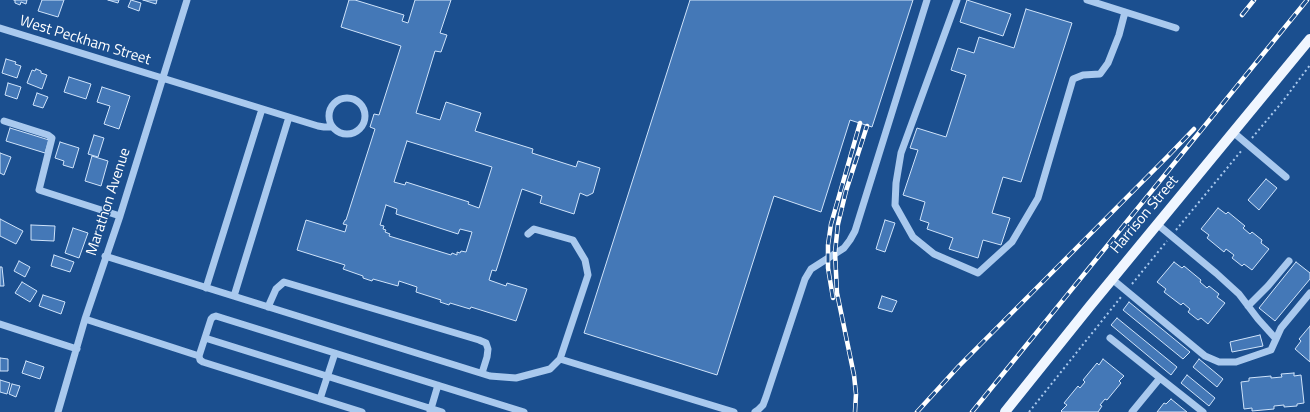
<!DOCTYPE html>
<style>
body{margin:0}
canvas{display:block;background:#1b4f8f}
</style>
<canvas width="1310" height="412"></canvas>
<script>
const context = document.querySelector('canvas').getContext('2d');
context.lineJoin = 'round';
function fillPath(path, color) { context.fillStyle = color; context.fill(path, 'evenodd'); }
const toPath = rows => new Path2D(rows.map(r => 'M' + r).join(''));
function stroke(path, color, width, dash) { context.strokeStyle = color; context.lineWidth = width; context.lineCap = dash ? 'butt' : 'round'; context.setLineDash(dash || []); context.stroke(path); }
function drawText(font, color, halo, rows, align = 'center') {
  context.font = font + ' "Titillium Web",sans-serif'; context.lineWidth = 3; context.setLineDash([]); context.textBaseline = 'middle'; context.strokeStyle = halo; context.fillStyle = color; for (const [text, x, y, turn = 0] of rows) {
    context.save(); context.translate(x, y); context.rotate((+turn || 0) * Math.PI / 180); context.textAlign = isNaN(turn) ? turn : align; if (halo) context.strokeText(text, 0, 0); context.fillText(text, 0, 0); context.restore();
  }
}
const building = toPath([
 [14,0,27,0,26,4,21,2,20,5,15,3,15,0,14,0],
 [42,0,64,0,58,17,38,11,42,0],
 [108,0,119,0,118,3,108,0],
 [131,0,141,3,139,11,128,7,131,0],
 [143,0,157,0,156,4,143,0],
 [349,0,355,0,404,15,402,21,408,23,415,0,451,0,440,33,447,35,441,52,435,51,416,113,440,120,446,102,481,113,475,131,533,149,532,153,576,167,578,161,600,168,593,193,587,196,580,193,574,214,540,203,542,196,522,189,496,271,492,270,489,280,506,286,507,283,527,289,516,321,471,307,470,309,450,303,449,305,440,302,441,300,416,292,417,287,399,281,398,286,373,279,372,281,363,278,363,276,343,269,345,265,297,250,306,220,345,232,347,225,343,224,345,220,346,220,375,129,370,127,374,114,379,115,401,46,341,27,349,0],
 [407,141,492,167,479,208,468,204,469,202,406,182,405,185,394,182,407,141],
 [386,205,397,209,396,214,458,234,460,229,472,232,466,252,461,251,460,253,457,252,457,255,452,253,451,255,389,236,390,234,385,232,386,230,383,229,384,226,380,225,386,205],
 [690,0,913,0,872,127,850,120,821,212,774,196,717,375,584,333,690,0],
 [967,0,1011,14,1003,36,960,22,967,0],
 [1026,9,1072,23,1021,182,1003,177,992,213,1010,218,1001,245,983,240,978,258,949,249,953,238,927,229,929,223,920,220,925,202,903,195,918,150,910,148,917,128,946,137,966,75,951,70,958,48,974,53,979,37,1014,48,1026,9],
 [6,59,16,62,15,64,21,66,17,78,2,73,6,59],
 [36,69,41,71,41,73,47,75,42,89,27,83,32,70,35,71,36,69],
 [69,77,91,84,86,99,64,92,69,77],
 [8,83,21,87,17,99,5,95,8,83],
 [102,87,130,96,119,129,104,124,110,106,97,102,102,87],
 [37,93,48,97,43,108,33,105,37,93],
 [10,128,49,140,45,153,6,141,10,128],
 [94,135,104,138,98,157,88,154,94,135],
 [60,142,79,148,73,168,63,165,64,161,55,158,60,142],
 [0,153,11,157,4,175,0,173,0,153],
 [92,156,108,161,101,186,85,181,92,156],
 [1266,179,1277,188,1259,210,1248,200,1266,179],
 [1218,208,1226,214,1228,212,1245,226,1243,228,1250,234,1252,232,1262,240,1261,243,1269,249,1252,270,1244,264,1242,266,1232,258,1234,255,1226,249,1224,252,1207,238,1209,235,1201,229,1218,208],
 [0,219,23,231,16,244,0,236,0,219],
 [885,220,895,223,885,252,876,249,885,220],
 [31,225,55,226,54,241,31,240,31,225],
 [73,228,88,233,79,258,65,253,73,228],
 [54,255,74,262,70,272,51,266,54,255],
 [19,261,30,267,25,277,14,271,19,261],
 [1174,262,1182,268,1184,266,1201,280,1200,282,1207,288,1209,286,1219,294,1217,297,1225,303,1208,324,1201,318,1198,320,1188,312,1190,309,1183,303,1181,305,1164,292,1166,289,1157,282,1174,262],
 [1296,262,1310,273,1310,279,1275,321,1259,308,1296,262],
 [0,267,2,267,4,286,0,286,0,267],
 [22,282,37,291,30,302,15,293,22,282],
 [43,295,65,302,61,314,39,306,43,295],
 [882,296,897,301,892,312,878,308,882,296],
 [1129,302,1190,352,1183,359,1123,310,1129,302],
 [1117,318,1177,367,1171,375,1111,325,1117,318],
 [1310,326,1310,362,1295,349,1301,341,1299,339,1310,326],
 [1260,335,1263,346,1232,352,1230,342,1260,335],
 [0,358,8,359,8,371,0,371,0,358],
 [1103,359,1124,376,1119,381,1121,383,1107,400,1105,399,1100,405,1102,406,1098,412,1062,412,1061,411,1067,405,1064,403,1078,386,1080,388,1085,382,1083,380,1097,363,1099,365,1103,359],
 [1199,359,1223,379,1217,387,1193,367,1199,359],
 [26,361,44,367,40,379,22,373,26,361],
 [1294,373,1294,376,1301,375,1304,403,1297,404,1297,406,1284,407,1284,405,1274,406,1274,409,1252,411,1252,408,1244,409,1241,382,1249,381,1249,378,1271,376,1271,378,1282,377,1281,374,1294,373],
 [1187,375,1215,398,1209,406,1181,383,1187,375],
 [0,380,10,383,7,394,0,392,0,380],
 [12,384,20,386,16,397,9,394,12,384],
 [1171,399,1187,412,1157,412,1164,403,1166,404,1171,399]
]);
const path = toPath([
 [1252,138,1283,101,1310,65],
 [1176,230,1242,150],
 [1132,284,1167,241],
 [1029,412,1121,297]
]);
const minor = toPath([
 [957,0,901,153,896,183,895,205,913,237,934,254,978,273,1012,242,1038,198,1073,79,1083,75,1100,74,1108,63,1119,35,1125,12],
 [1087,0,1176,28],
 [0,28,318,126,324,127,332,127],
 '329 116a18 18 0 1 1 36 0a18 18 0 1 1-36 0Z',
 [4,121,48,135,52,138,39,190,120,216],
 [1233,132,1286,177],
 [1157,224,1216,273,1239,294,1258,319,1276,339],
 [105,256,490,376,516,378,550,369,560,359,588,275,585,260,573,240,534,229,528,234],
 [1112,279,1205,356,1219,362,1236,362,1271,350,1281,328,1310,293],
 [206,288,262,109],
 [234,296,289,117],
 [1248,306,1268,286,1289,261],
 [268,307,276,289,284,282,479,340,486,343,488,349,487,357,482,373],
 [85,319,199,356],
 [0,324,77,349],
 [205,338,442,412],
 [1110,338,1160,378,1132,412],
 [560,359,734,412],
 [1160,378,1203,412],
 [320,399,335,353],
 [58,412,85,319,120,216,187,0],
 [362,412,203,362,200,360,199,356,211,319,213,317,216,316,524,412],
 [430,412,438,385],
 [755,412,758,410,763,405,766,397,805,279,811,269,844,248,850,240,855,231,927,0]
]);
const major = toPath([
 [1005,412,1090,306,1310,39]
]);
const rail = toPath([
 [1242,15,1254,0],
 [833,298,828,268,828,245,831,224,860,123],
 [855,412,856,394,854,375,837,293,835,252,838,224,846,191,867,126],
 [917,412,959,366,1168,156,1194,129],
 [972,412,1307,0]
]);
const streetNames = [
 ["West Peckham Street",85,41,17],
 ["Marathon Avenue",109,202,-72],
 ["Harrison Street",1145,215,-50]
];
fillPath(building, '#4478b7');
stroke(building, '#cfe3fa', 1);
stroke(path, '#a9c9ee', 2, [2, 3]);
stroke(minor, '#a9c9ee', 7);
stroke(major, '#f0f6ff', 10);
stroke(rail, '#fff', 4.5);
stroke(rail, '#1b4f8f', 3, [9]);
drawText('15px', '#fff', '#1b4f8f', streetNames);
</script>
